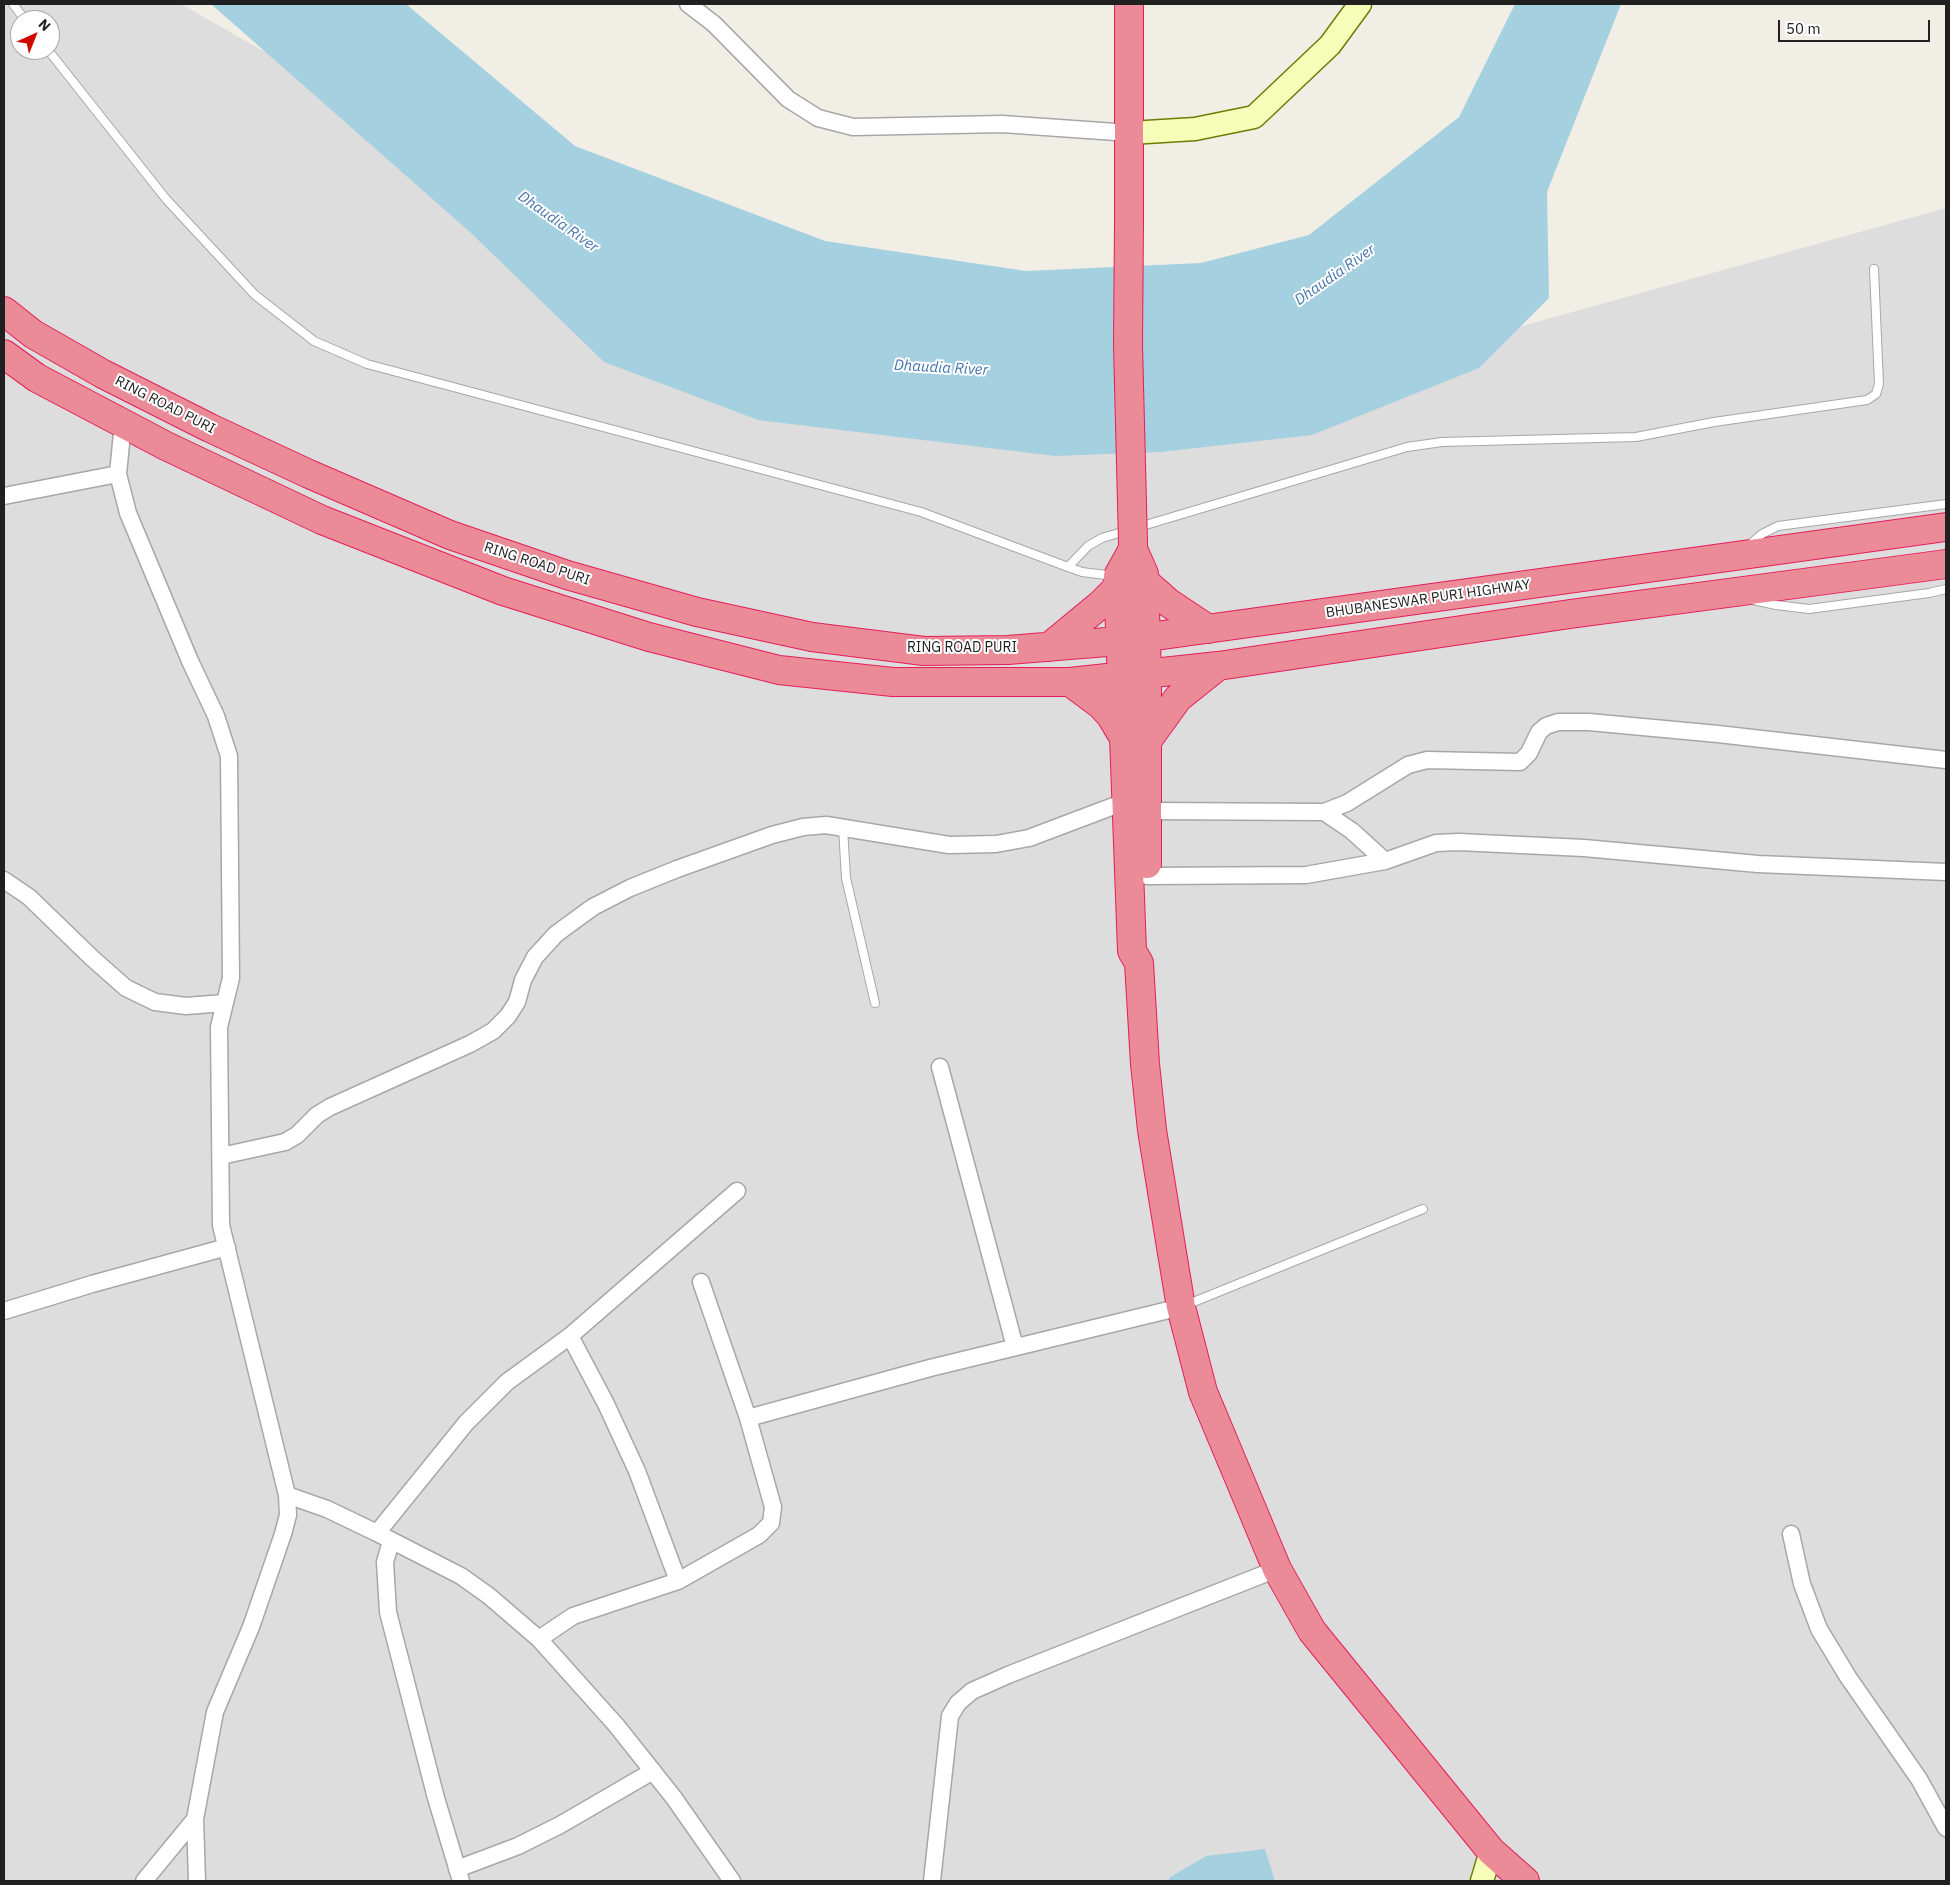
<!DOCTYPE html>
<style>
body{margin:0}
#map{position:relative;width:1950px;height:1885px;overflow:hidden;background:#f1eee6;font-family:"IBM Plex Sans",sans-serif}
canvas{display:block}
.frame{position:absolute;inset:0;border:5px solid #202020;pointer-events:none}
.north{position:absolute;left:10px;top:10px;width:50px;height:50px;box-sizing:border-box;background:#fff;border:1px solid #a6a6a6;border-radius:50%;rotate:44deg;font-size:14px;font-weight:700;line-height:20px;text-align:center;color:#202020}
.north::after{content:'';display:block;margin:auto;width:18px;height:22px;background:#d00900;clip-path:polygon(50% 0,100% 100%,50% 72%,0 100%)}
.scale{position:absolute;left:1778px;top:20px;width:152px;height:22px;box-sizing:border-box;border:2px solid #202020;border-top:0;padding-left:6px;font-size:15px;line-height:18px;white-space:nowrap;color:#202020;-webkit-text-stroke:4px #fff;paint-order:stroke}
</style>
<div id="map">
<canvas width="1950" height="1885"></canvas>
<div class="frame"></div>
<div class="north">N</div>
<div class="scale">50 m</div>
</div>
<script>
const context = document.querySelector('canvas').getContext('2d');
context.lineJoin = 'round';
function fillPath(path, color) { context.fillStyle = color; context.fill(path, 'evenodd'); }
const toPath = rows => new Path2D(rows.map(r => 'M' + r).join(''));
function stroke(path, color, width, dash) { context.strokeStyle = color; context.lineWidth = width; context.lineCap = dash ? 'butt' : 'round'; context.setLineDash(dash || []); context.stroke(path); }
function drawText(font, color, halo, rows, align = 'center') {
  context.font = font + ' "IBM Plex Sans",sans-serif'; context.lineWidth = 4; context.setLineDash([]); context.textBaseline = 'middle'; context.strokeStyle = halo; context.fillStyle = color; for (const [text, x, y, turn = 0] of rows) {
    context.save(); context.translate(x, y); context.rotate((+turn || 0) * Math.PI / 180); context.textAlign = isNaN(turn) ? turn : align; if (halo) context.strokeText(text, 0, 0); context.fillText(text, 0, 0); context.restore();
  }
}
const residential = toPath([
 [4,4,181,4,265,52,1055,456,1946,208,1946,1881,4,1881],
 [20,20,50,20,50,50,20,50]
]);
const water = toPath([
 [211,4,406,4,575,146,825,241,1026,271,1201,263,1309,235,1459,117,1515,4,1621,4,1547,192,1549,298,1479,368,1312,435,1161,452,1055,456,758,420,604,362,470,232],
 [1265,1849,1275,1881,1169,1881,1169,1878,1206,1856]
]);
const lane = toPath([
 [13,4,25,20],
 [48,50,166,199,255,295,314,341,367,364,921,512,1068,567,1082,572,1114,576],
 [1748,546,1762,534,1778,526,1946,504],
 [1068,567,1088,546,1102,538,1407,447,1442,442,1636,437,1714,422,1867,400,1876,394,1879,384,1874,269],
 [1753,600,1776,605,1809,609,1929,593,1946,589],
 [843,828,846,878,875,1003],
 [1186,1305,1423,1209]
]);
const street = toPath([
 [688,4,714,24,788,99,818,118,853,127,1002,124,1130,133],
 [123,423,118,474,128,513,190,661,216,716,229,756,231,978,219,1027,221,1225,287,1495,288,1515,283,1534,251,1627,215,1712,195,1819,197,1881],
 [4,496,118,474],
 [1147,811,1324,812,1347,803,1408,765,1427,760,1520,762,1529,753,1539,732,1546,726,1558,722,1589,722,1718,734,1946,760],
 [1324,812,1352,831,1385,861],
 [1147,876,1306,875,1385,861,1436,843,1459,842,1584,848,1758,864,1946,872],
 [4,880,29,897,92,958,126,988,155,1002,186,1006,224,1003],
 [940,1067,1015,1347],
 [221,1156,285,1142,297,1135,317,1115,330,1107,470,1044,493,1031,508,1016,517,1002,523,980,535,957,556,934,593,907,630,888,677,869,772,835,803,827,826,825,949,845,996,844,1029,838,1127,801],
 [4,1311,92,1284,227,1247],
 [570,1336,606,1404,637,1471,678,1581],
 [748,1418,930,1368,1181,1307],
 [287,1495,327,1509,377,1533,461,1576,489,1596,539,1639,616,1725,674,1798,732,1881],
 [377,1533,466,1423,507,1382,570,1336,737,1191],
 [1791,1534,1802,1584,1819,1629,1848,1677,1919,1779,1946,1828],
 [391,1541,385,1562,388,1612,436,1798,461,1881],
 [539,1639,573,1616,678,1581,759,1535,771,1523,773,1507,748,1418,701,1282],
 [457,1869,518,1846,560,1825,653,1771],
 [144,1881,195,1819],
 [932,1881,950,1716,958,1703,972,1691,1008,1675,1277,1569]
]);
const secondary = toPath([
 [1130,133,1195,129,1254,117,1330,45,1360,4],
 [1482,1881,1491,1851]
]);
const highway = toPath([
 [1129,4,1129,222],
 [4,311,33,334,103,374,210,428,309,474,450,535,567,575,697,612,812,637,924,651,1008,650,1119,641,1946,527],
 [4,354,37,378,166,446,322,520,503,591,649,637,779,670,893,682,1070,682,1218,666,1570,614,1946,564],
 [1133,543,1133,549,1144,574,1144,581,1147,674,1147,864],
 [1133,549,1118,576,1132,951,1139,963,1145,1064,1152,1130,1172,1253,1181,1307,1203,1392,1277,1569,1312,1631,1491,1851,1525,1881],
 [1144,581,1169,603,1208,629],
 [1049,647,1101,604,1119,586],
 [1070,682,1101,705,1111,716,1124,738],
 [1147,741,1178,698,1218,666]
]);
const highwayBridge = toPath([
 [1129,222,1128,345,1133,543]
]);
const streetNames = [
 ["RING ROAD PURI",165,405,27],
 ["RING ROAD PURI",537,564,18],
 ["BHUBANESWAR PURI HIGHWAY",1428,599,-8],
 ["RING ROAD PURI",962,648]
];
const waterNames = [
 ["Dhaudia River",558,222,35],
 ["Dhaudia River",1335,275,-35],
 ["Dhaudia River",941,368,3]
];
fillPath(residential, '#dedddd');
fillPath(water, '#a5d0e0');
stroke(lane, '#a7a7a7', 10);
stroke(street, '#a7a7a7', 19);
stroke(secondary, '#6b7e00', 25);
stroke(highway, '#e41e59', 30);
stroke(lane, '#fff', 8);
stroke(street, '#fff', 16);
stroke(secondary, '#f6fdb8', 22);
stroke(highway, '#eb8b98', 28);
stroke(highwayBridge, '#e41e59', 30, []);
stroke(highwayBridge, '#eb8b98', 28);
drawText('14px', '#202020', '#fff', streetNames);
drawText('italic 15px', '#4474ad', '#fff', waterNames);
</script>
